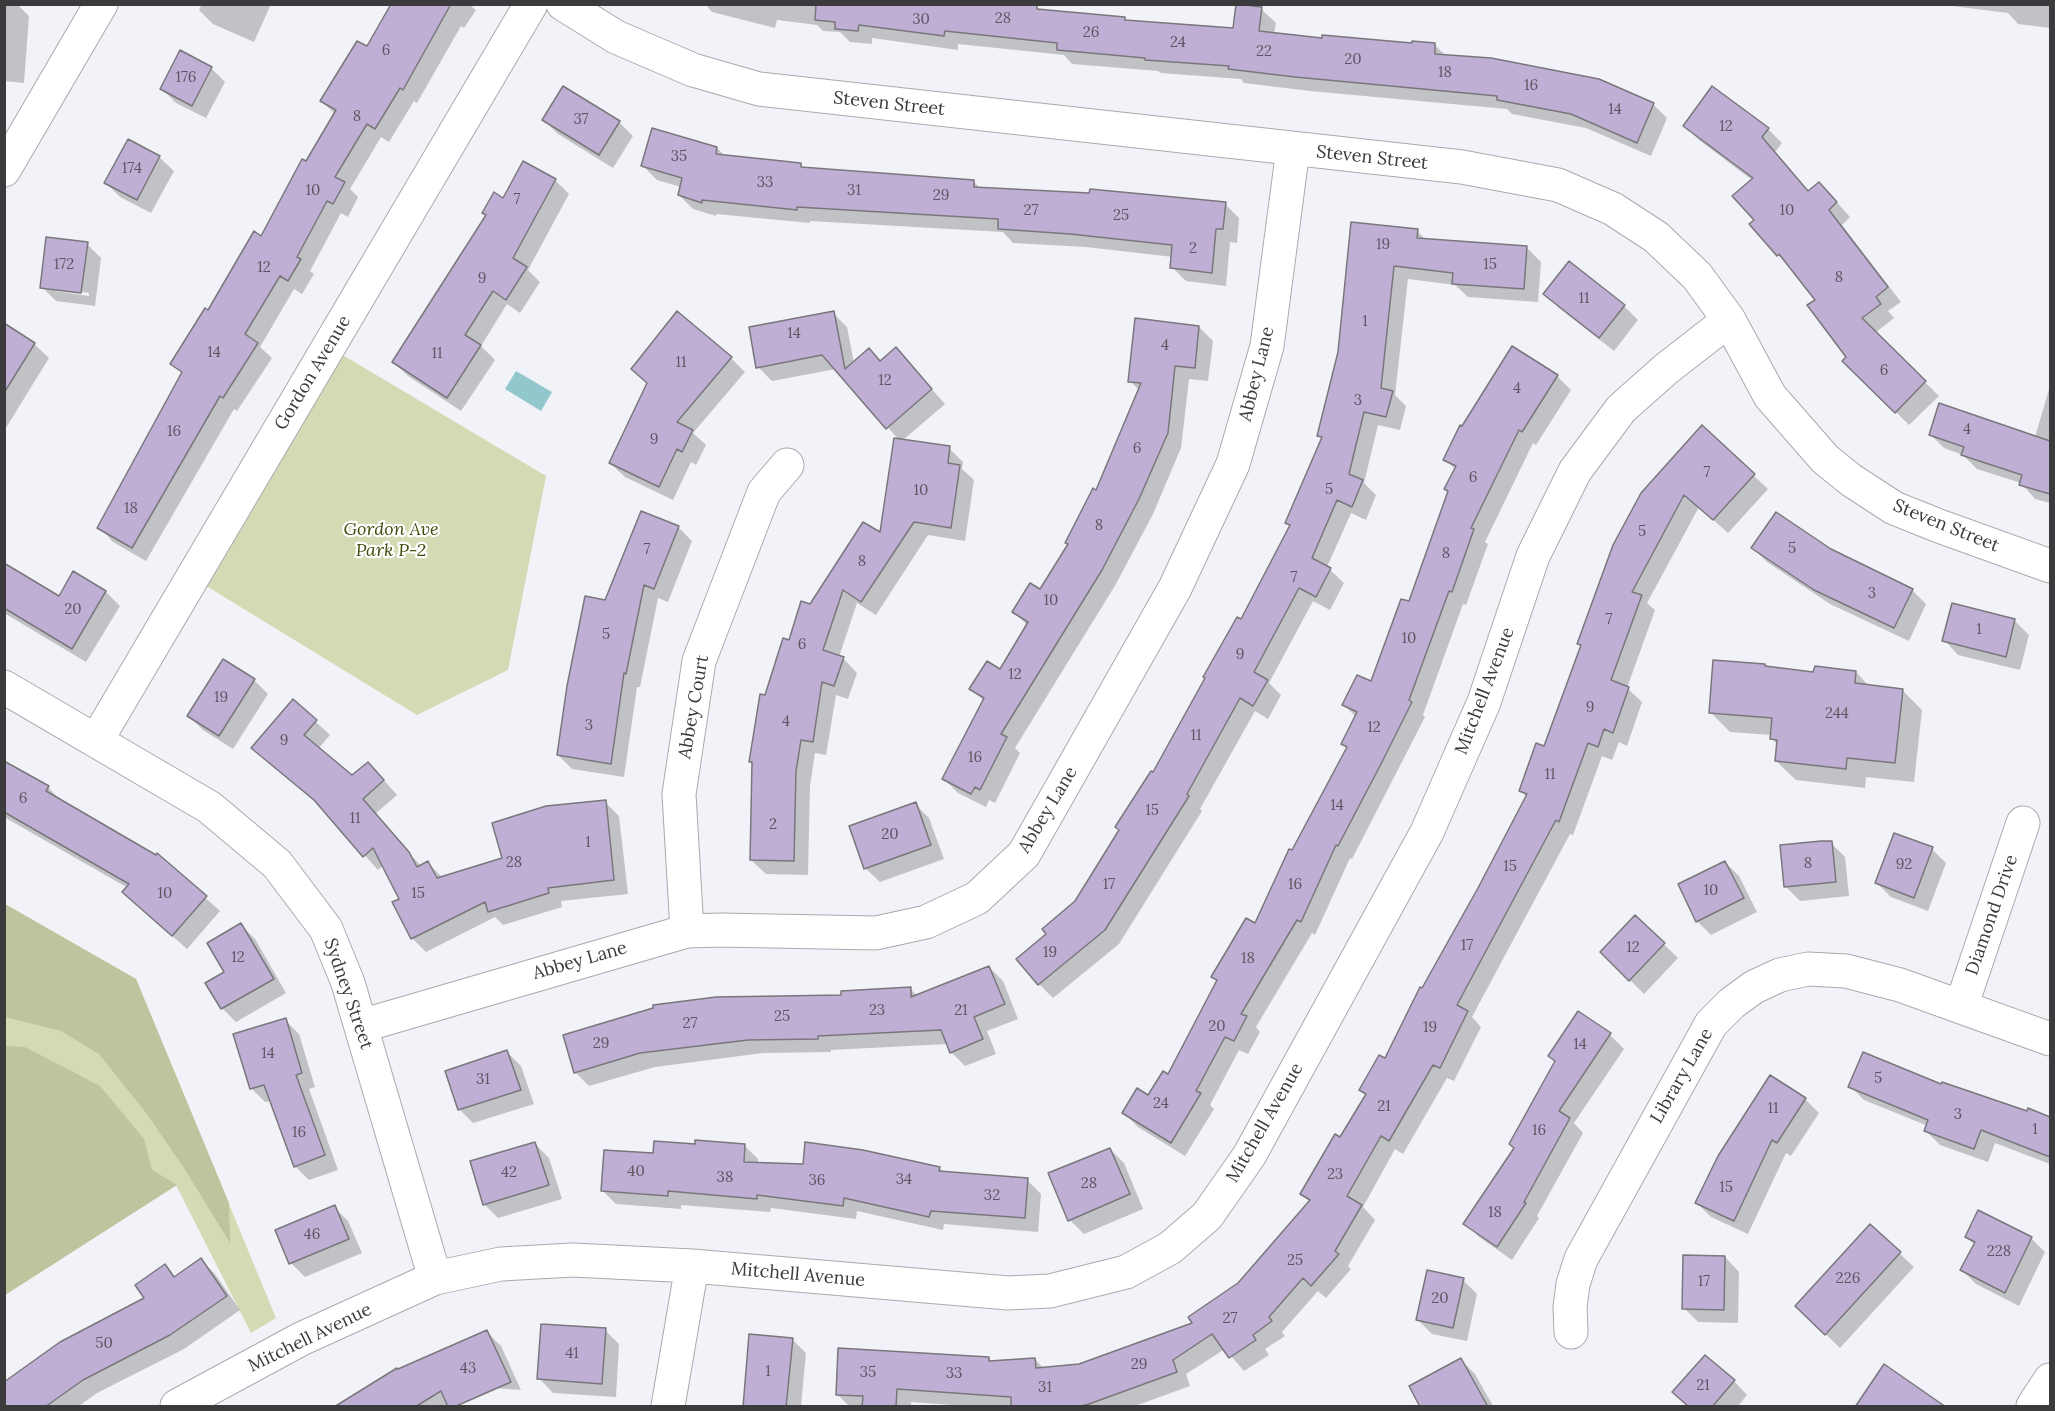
<!DOCTYPE html>
<style>
body{margin:0}
#map{position:relative;width:2055px;height:1411px;overflow:hidden;background:#f2f3f8;font-family:Lora,serif}
canvas{display:block}
.frame{position:absolute;inset:0;border:6px solid #3b3b3d;pointer-events:none}
</style>
<div id="map">
<canvas width="2055" height="1411"></canvas>
<div class="frame"></div>
</div>
<script>
const context = document.querySelector('canvas').getContext('2d');
context.lineJoin = 'round';
function fillPath(path, color) { context.fillStyle = color; context.fill(path, 'evenodd'); }
const toPath = rows => new Path2D(rows.map(r => 'M' + r).join(''));
function stroke(path, color, width, dash) { context.strokeStyle = color; context.lineWidth = width; context.lineCap = dash ? 'butt' : 'round'; context.setLineDash(dash || []); context.stroke(path); }
function drawText(font, color, halo, rows, align = 'center') {
  context.font = font + ' Lora,serif'; context.lineWidth = 4.5; context.setLineDash([]); context.textBaseline = 'middle'; context.strokeStyle = halo; context.fillStyle = color; for (const [text, x, y, turn = 0] of rows) {
    context.save(); context.translate(x, y); context.rotate((+turn || 0) * Math.PI / 180); context.textAlign = isNaN(turn) ? turn : align; if (halo) context.strokeText(text, 0, 0); context.fillText(text, 0, 0); context.restore();
  }
}
const green = toPath([
 [336,351,546,476,508,670,417,715,198,581],
 [5,904,136,979,276,1318,251,1333,176,1185,5,1295]
]);
const forest = toPath([
 [5,904,136,979,229,1203,230,1243,186,1171,147,1114,99,1054,61,1031,5,1017],
 [5,1046,25,1047,100,1086,144,1139,152,1170,177,1185,5,1295]
]);
const water = toPath([
 [516,371,552,392,541,411,505,389]
]);
const shadow = toPath([
 [4,4,17,4,29,16,24,83,4,81],
 [202,4,271,4,254,42,213,24,199,10],
 [412,4,474,4,472,7,476,10,464,28,461,26,417,103,414,101,389,142,381,137,350,189,358,197,348,217,341,213,310,271,314,274,302,294,294,289,260,347,272,358,237,411,234,409,146,561,113,542,99,527,183,375,172,363,262,238,335,114,321,101,368,48],
 [705,4,1018,4,1036,6,1040,10,1124,18,1128,21,1234,29,1261,9,1276,23,1274,34,1323,40,1435,45,1446,56,1598,81,1653,104,1667,118,1651,156,1586,128,1512,114,1507,109,1310,91,1244,83,1241,79,1161,73,1158,71,1072,64,1064,55,958,44,958,50,872,38,872,44,850,42,840,32,823,31,817,25,777,20,775,28,712,12],
 [1936,4,2050,4,2050,28,2018,24,2008,13],
 [211,68,225,82,206,118,176,103,162,89],
 [544,120,619,122,633,136,613,168,558,134],
 [1685,126,1768,129,1782,143,1775,152,1809,192,1833,198,1850,217,1842,225,1901,302,1888,311,1894,318,1875,333,1939,396,1909,425,1845,361,1848,357,1817,300,1792,268,1778,255,1756,220,1752,180,1699,140],
 [128,141,159,157,174,171,151,213,120,197,106,183],
 [717,148,725,156,801,165,805,169,973,181,981,189,1225,204,1239,218,1237,243,1230,242,1226,286,1186,281,1172,267,1173,257,1086,247,1013,243,1003,232,810,221,810,223,716,214,716,216,693,209,679,195,681,187,657,180,643,166],
 [524,163,555,180,569,194,528,270,540,282,520,313,507,304,481,346,495,360,461,411,408,376,394,362,487,216,484,213,504,200],
 [1353,224,1417,231,1427,241,1527,248,1541,262,1538,302,1468,297,1455,285,1408,279,1395,395,1406,406,1400,430,1378,425,1364,483,1376,495,1366,520,1351,513,1327,567,1344,583,1330,610,1313,601,1269,683,1281,695,1268,719,1255,711,1200,809,1202,811,1119,944,1053,998,1039,984,1048,934,1076,902,1154,774,1242,621,1291,526,1287,522,1323,440,1319,436,1340,353],
 [87,244,101,258,95,306,56,301,42,287],
 [55,288,89,293,89,296,55,291],
 [1569,263,1624,306,1638,320,1614,351,1559,308,1545,294],
 [833,313,847,327,854,363,869,350,881,362,896,349,945,404,903,440,949,448,963,462,962,469,974,480,965,541,928,535,876,615,857,603,839,657,843,658,857,673,848,699,836,695,826,755,815,753,810,786,808,875,766,874,751,860,753,764,750,761,790,642,810,606,881,535,899,440,836,369,772,381,758,367],
 [4,325,34,344,49,358,4,431],
 [1199,327,1213,341,1208,381,1189,379,1181,448,1153,514,1116,584,1015,748,1020,753,995,803,989,800,986,807,958,793,944,779,984,701,971,689,1001,671,1028,626,1014,612,1041,591,1069,545,1096,492,1139,390,1130,381],
 [731,358,745,372,693,433,706,445,696,465,691,462,673,500,625,477,610,463,648,385,633,369],
 [1557,376,1571,390,1536,445,1533,443,1485,542,1488,544,1466,605,1463,604,1423,715,1425,717,1352,859,1350,858,1315,935,1312,933,1256,1027,1260,1032,1248,1054,1239,1050,1210,1105,1214,1109,1185,1156,1138,1127,1124,1113,1148,1097,1169,1076,1218,982,1213,977,1256,925,1347,748,1343,744,1356,717,1344,705,1372,683,1410,603,1456,470,1445,459],
 [2050,386,2050,503,2035,499,2021,483,1977,469,1963,455,1944,448,1930,434,2035,437],
 [1702,427,1768,489,1728,533,1699,507,1647,603,1655,610,1627,688,1642,702,1627,746,1619,742,1612,760,1602,756,1573,835,1570,834,1472,1017,1481,1027,1454,1081,1447,1078,1403,1154,1395,1149,1363,1207,1375,1220,1348,1266,1351,1269,1326,1298,1318,1291,1282,1332,1285,1336,1265,1349,1269,1355,1244,1371,1225,1349,1186,1374,1190,1386,1135,1406,966,1406,911,1402,911,1406,849,1406,837,1394,988,1358,992,1362,1035,1359,1044,1369,1080,1366,1194,1324,1239,1284,1310,1202,1302,1194,1341,1139,1367,1095,1361,1090,1386,1060,1527,797,1520,791,1545,748,1582,646,1579,644],
 [678,527,692,541,668,602,658,598,640,687,637,687,624,777,572,769,558,755,606,602],
 [1753,548,1830,551,1912,590,1926,604,1909,641,1830,604,1767,562],
 [4,565,59,598,74,573,106,592,120,606,86,662,4,613],
 [1953,605,2015,621,2029,635,2020,670,1958,655,1944,640],
 [1765,665,1767,668,1814,673,1856,672,1870,687,1902,690,1922,710,1914,782,1866,777,1865,788,1796,780,1776,761,1778,745,1772,739,1772,735,1730,732,1710,712],
 [254,680,268,694,233,749,203,730,189,716],
 [293,701,330,735,318,749,352,777,382,778,397,795,375,814,421,866,428,863,442,877,504,859,605,802,619,816,628,894,561,901,562,907,503,925,495,917,426,952,412,938,401,899,384,865,378,870,322,808,267,761],
 [4,763,48,787,62,802,156,857,157,855,220,911,187,949,138,906,128,888,4,817],
 [915,804,929,818,944,859,880,882,865,868],
 [1831,843,1845,857,1849,896,1800,901,1786,887],
 [1932,849,1946,863,1928,911,1891,897,1877,883],
 [1725,862,1739,876,1757,912,1711,935,1697,921],
 [1636,917,1678,958,1644,994,1602,952],
 [241,925,255,939,286,993,236,1022,222,1008,226,973],
 [989,967,1003,981,1018,1019,987,1031,996,1054,965,1066,951,1052,948,1044,831,1050,831,1052,763,1053,655,1067,589,1086,575,1072,564,1036,843,996,910,989,918,996],
 [1579,1013,1610,1035,1624,1049,1574,1123,1583,1133,1537,1216,1539,1218,1512,1260,1479,1237,1465,1223,1515,1149,1556,1062,1550,1056],
 [285,1020,299,1034,315,1087,309,1089,338,1170,309,1180,295,1166,271,1101,265,1102,251,1088],
 [507,1052,521,1066,534,1104,473,1123,459,1109],
 [1850,1086,1942,1086,2027,1113,2029,1110,2050,1119,2050,1164,1995,1143,1988,1162,1940,1145,1926,1131,1928,1126,1864,1100],
 [1805,1099,1819,1113,1791,1156,1786,1153,1748,1234,1711,1217,1697,1203],
 [535,1144,549,1158,562,1199,498,1218,484,1204],
 [696,1145,744,1145,758,1159,758,1164,939,1168,944,1173,1027,1180,1041,1194,1038,1232,944,1224,943,1230,857,1211,856,1219,771,1208,770,1212,681,1205,681,1209,616,1204,602,1190,655,1155],
 [1110,1149,1124,1163,1143,1209,1084,1234,1070,1220],
 [334,1207,348,1221,362,1253,305,1277,291,1263],
 [1870,1226,1914,1267,1840,1348,1811,1320],
 [1966,1237,2031,1238,2045,1252,2019,1306,1976,1284,1962,1270,1975,1245],
 [1725,1257,1739,1272,1738,1323,1698,1322,1684,1308],
 [201,1260,215,1274,240,1310,184,1349,97,1393,79,1406,8,1406,146,1298,164,1266,176,1278],
 [1463,1280,1477,1294,1467,1341,1432,1334,1418,1320],
 [605,1330,619,1344,616,1397,553,1393,539,1378],
 [487,1332,501,1346,521,1390,450,1385,451,1406,337,1406],
 [792,1339,806,1353,801,1406,746,1406],
 [1461,1360,1475,1374,1493,1406,1421,1406],
 [1734,1381,1747,1395,1738,1406,1687,1406]
]);
const building = toPath([
 [391,4,451,4,403,90,400,88,375,129,367,124,335,177,345,182,333,204,327,201,297,257,301,259,288,281,280,276,245,334,258,343,223,398,220,396,132,548,97,528,182,372,170,364,205,308,208,310,254,231,261,236,302,159,306,161,336,110,320,101,357,41,367,46,391,4],
 [816,4,1037,4,1037,9,1125,17,1125,20,1233,28,1236,4,1262,7,1259,31,1322,38,1322,35,1412,43,1412,41,1435,43,1435,54,1491,58,1599,79,1654,103,1637,143,1571,114,1497,100,1497,96,1295,77,1228,69,1229,66,1145,60,1145,58,1057,50,1057,43,945,31,944,36,859,25,858,31,835,29,835,22,815,20,816,4],
 [180,50,212,67,192,106,160,89,180,50],
 [563,86,620,121,599,155,542,120,563,86],
 [1712,86,1769,128,1762,137,1808,191,1819,182,1837,202,1829,210,1888,287,1876,297,1881,304,1862,318,1926,381,1895,413,1842,361,1846,357,1807,305,1815,300,1779,254,1777,256,1749,224,1754,220,1732,196,1753,178,1683,126,1712,86],
 [652,128,717,147,716,154,801,163,801,167,974,180,974,187,1089,193,1090,189,1226,202,1223,229,1216,229,1212,273,1170,268,1172,245,1070,234,998,229,998,219,797,207,797,210,702,200,702,203,678,195,682,178,641,166,652,128],
 [128,139,160,156,137,200,104,183,128,139],
 [523,161,556,179,513,258,527,267,506,300,493,291,465,335,481,345,447,398,392,362,486,215,482,213,494,192,503,198,523,161],
 [1351,222,1418,229,1417,238,1527,246,1524,289,1452,284,1453,273,1394,266,1381,388,1393,391,1386,417,1364,412,1349,474,1363,480,1352,507,1337,500,1312,558,1331,568,1316,597,1299,588,1254,672,1268,680,1253,706,1240,698,1187,794,1189,796,1105,930,1038,985,1016,959,1046,934,1042,929,1075,901,1119,830,1115,827,1151,771,1153,772,1205,678,1203,677,1237,617,1241,619,1290,525,1285,523,1322,437,1317,436,1338,352,1351,222],
 [46,237,88,242,81,293,40,288,46,237],
 [1569,261,1625,305,1599,338,1543,294,1569,261],
 [677,311,732,357,677,422,693,430,682,452,677,449,659,487,609,463,647,383,631,369,677,311],
 [834,311,845,369,869,348,880,361,896,347,932,389,886,429,822,355,756,368,749,327,834,311],
 [1135,318,1199,326,1195,368,1175,366,1168,433,1139,499,1102,570,1001,734,1007,737,980,790,975,787,971,794,942,779,984,698,969,689,987,661,1000,669,1028,622,1012,612,1030,583,1040,589,1068,544,1065,543,1093,488,1096,490,1141,383,1128,382,1135,318],
 [4,323,35,343,4,393,4,323],
 [1512,346,1558,375,1522,432,1519,430,1471,528,1474,529,1452,592,1449,591,1409,700,1412,702,1381,764,1338,846,1336,845,1301,922,1297,920,1241,1014,1247,1016,1234,1041,1225,1037,1196,1091,1201,1093,1171,1143,1122,1113,1137,1088,1148,1095,1163,1071,1168,1074,1217,980,1211,977,1246,918,1255,923,1289,849,1292,850,1347,747,1341,744,1357,712,1342,705,1357,675,1371,681,1401,599,1409,601,1448,491,1444,489,1456,466,1443,460,1460,425,1462,426,1512,346],
 [1939,403,2050,441,2050,494,2019,485,2022,475,1961,455,1964,447,1929,435,1939,403],
 [1702,425,1755,474,1713,520,1684,495,1632,592,1642,595,1611,680,1629,687,1613,733,1604,729,1598,747,1588,743,1559,822,1556,820,1457,1005,1468,1011,1440,1068,1433,1065,1389,1141,1381,1136,1347,1196,1362,1205,1335,1251,1339,1254,1311,1286,1303,1278,1269,1317,1272,1321,1253,1335,1256,1340,1229,1358,1212,1334,1173,1360,1177,1372,1089,1404,1077,1407,1011,1407,1011,1397,897,1389,896,1407,862,1407,863,1396,836,1395,838,1348,989,1357,989,1361,1035,1358,1036,1368,1079,1364,1192,1323,1188,1317,1238,1283,1310,1200,1300,1194,1335,1134,1340,1137,1366,1094,1359,1090,1379,1055,1385,1058,1420,987,1422,988,1478,888,1527,794,1519,791,1536,743,1544,746,1581,645,1577,644,1613,545,1641,493,1702,425],
 [894,438,950,446,948,463,960,465,951,528,914,522,861,602,843,590,823,650,844,657,834,686,822,682,813,742,801,740,796,771,794,861,750,860,752,762,749,762,760,694,765,695,783,638,789,640,801,601,810,604,863,522,880,532,894,438],
 [641,511,679,526,654,589,644,585,626,674,624,673,611,764,557,755,567,686,585,596,605,600,641,511],
 [1776,512,1831,549,1913,589,1894,628,1814,590,1751,548,1776,512],
 [4,563,59,596,73,571,106,591,72,649,4,608,4,563],
 [1952,603,2015,619,2006,657,1942,641,1952,603],
 [223,659,255,679,219,736,187,716,223,659],
 [1713,660,1765,664,1765,666,1813,672,1815,666,1856,671,1855,683,1903,689,1895,763,1847,758,1846,769,1775,761,1777,740,1770,739,1772,718,1709,713,1713,660],
 [293,699,317,720,304,735,352,775,368,762,384,780,363,799,409,852,417,867,428,861,437,878,502,858,492,823,546,806,606,800,614,880,548,888,549,893,488,912,485,902,411,939,392,902,399,899,373,848,363,857,314,800,251,748,293,699],
 [4,761,49,786,46,791,156,855,157,853,207,896,172,936,122,892,129,884,4,812,4,761],
 [916,802,931,845,864,869,849,826,916,802],
 [1894,833,1933,847,1914,898,1875,883,1894,833],
 [1821,841,1832,841,1836,882,1784,887,1780,845,1821,841],
 [1725,861,1744,898,1696,922,1678,884,1725,861],
 [1635,915,1665,943,1629,981,1600,952,1635,915],
 [241,923,274,979,221,1009,205,983,224,972,207,943,241,923],
 [989,966,1005,1004,974,1017,983,1039,950,1053,941,1030,818,1036,818,1039,748,1040,640,1053,574,1073,563,1035,653,1008,653,1005,716,997,841,995,841,991,911,987,911,997,989,966],
 [1578,1011,1611,1033,1559,1111,1570,1118,1524,1202,1526,1203,1497,1247,1463,1224,1514,1148,1509,1144,1555,1061,1548,1056,1578,1011],
 [286,1018,302,1073,296,1075,325,1155,294,1167,264,1085,250,1089,233,1034,286,1018],
 [507,1050,521,1090,458,1110,445,1071,507,1050],
 [1863,1052,1941,1084,1942,1082,2027,1111,2028,1108,2050,1117,2050,1157,1981,1130,1974,1149,1924,1131,1928,1120,1848,1087,1863,1052],
 [1770,1075,1806,1098,1777,1143,1772,1140,1734,1221,1695,1203,1718,1156,1770,1075],
 [695,1140,745,1144,744,1162,803,1164,805,1142,863,1150,940,1167,939,1171,1028,1178,1025,1218,931,1211,929,1217,844,1198,843,1206,757,1195,757,1199,668,1191,668,1196,601,1191,604,1150,653,1153,654,1141,695,1144,695,1140],
 [535,1142,549,1185,483,1205,470,1161,535,1142],
 [1110,1148,1130,1194,1068,1221,1048,1173,1110,1148],
 [335,1205,349,1239,289,1264,275,1230,335,1205],
 [1978,1210,2032,1237,2005,1293,1960,1270,1975,1242,1965,1237,1978,1210],
 [1870,1224,1901,1252,1825,1335,1795,1306,1870,1224],
 [1683,1255,1725,1256,1724,1310,1682,1309,1683,1255],
 [201,1258,227,1296,170,1335,83,1380,45,1407,4,1407,4,1382,60,1342,144,1298,135,1285,165,1264,174,1277,201,1258],
 [1427,1270,1464,1278,1453,1328,1416,1320,1427,1270],
 [541,1324,606,1328,602,1384,537,1379,541,1324],
 [487,1330,511,1382,454,1407,448,1407,441,1391,415,1407,334,1407,397,1368,398,1369,487,1330],
 [749,1334,793,1338,786,1407,743,1407,749,1334],
 [1705,1355,1735,1380,1712,1407,1689,1407,1672,1392,1705,1355],
 [1461,1358,1488,1407,1420,1407,1409,1386,1461,1358],
 [1884,1364,1946,1407,1855,1407,1884,1364]
]);
const street = toPath([
 [563,4,616,37,693,70,759,89,1462,167,1558,185,1613,209,1656,237,1697,276,1729,320,1770,396,1825,459,1851,480,1894,508,1939,526,2050,566],
 [4,687,209,807,277,864,326,929,348,983,435,1278],
 [96,741,531,4],
 [687,931,679,794,699,661,764,492,787,465],
 [1961,1007,2023,823],
 [361,1026,687,931,720,930,876,933,926,922,977,898,1024,854,1175,588,1233,464,1267,346,1293,149],
 [1571,1332,1570,1307,1573,1284,1581,1259,1711,1024,1732,1003,1754,987,1780,975,1808,969,1846,971,1900,985,2050,1039],
 [177,1406,301,1339,435,1278,501,1264,573,1260,692,1266,1008,1293,1050,1291,1126,1272,1170,1248,1207,1216,1249,1156,1427,832,1484,702,1533,556,1575,471,1621,409,1666,369,1729,320],
 [668,1406,692,1266]
]);
const secondary = toPath([
 [4,170,101,4],
 [2033,1406,2050,1380]
]);
const numberNames = [
 ["28",1003,19],
 ["30",921,20],
 ["26",1091,33],
 ["24",1178,43],
 ["6",386,51],
 ["22",1264,52],
 ["20",1353,60],
 ["18",1445,73],
 ["176",186,78],
 ["16",1531,86],
 ["14",1615,110],
 ["8",357,117],
 ["37",581,120],
 ["12",1726,127],
 ["35",679,157],
 ["174",132,169],
 ["33",765,183],
 ["10",313,191],
 ["31",854,191],
 ["29",941,196],
 ["7",517,200],
 ["27",1031,211],
 ["10",1787,211],
 ["25",1121,216],
 ["19",1383,245],
 ["2",1193,249],
 ["172",64,265],
 ["15",1490,265],
 ["12",264,268],
 ["8",1839,278],
 ["9",482,279],
 ["11",1584,299],
 ["1",1365,322],
 ["14",794,334],
 ["4",1165,346],
 ["14",214,353],
 ["11",437,354],
 ["11",681,363],
 ["6",1884,371],
 ["12",885,381],
 ["4",1517,389],
 ["3",1358,401],
 ["4",1967,430],
 ["16",174,432],
 ["9",654,440],
 ["6",1137,449],
 ["7",1707,473],
 ["6",1473,478],
 ["5",1329,490],
 ["10",921,491],
 ["18",131,509],
 ["8",1099,526],
 ["5",1642,532],
 ["5",1792,549],
 ["7",647,550],
 ["8",1446,554],
 ["8",862,562],
 ["7",1294,578],
 ["3",1872,594],
 ["10",1051,601],
 ["20",73,610],
 ["7",1609,620],
 ["1",1979,630],
 ["5",606,635],
 ["10",1409,639],
 ["6",802,645],
 ["9",1240,655],
 ["12",1015,675],
 ["19",221,698],
 ["9",1590,708],
 ["244",1837,714],
 ["4",786,722],
 ["3",589,726],
 ["12",1374,728],
 ["11",1196,736],
 ["9",284,741],
 ["16",975,758],
 ["11",1550,775],
 ["6",23,799],
 ["14",1337,806],
 ["15",1152,811],
 ["11",355,819],
 ["2",773,825],
 ["20",890,835],
 ["1",588,843],
 ["28",514,863],
 ["8",1808,864],
 ["92",1904,865],
 ["15",1510,867],
 ["17",1109,885],
 ["16",1295,885],
 ["10",1711,891],
 ["10",165,894],
 ["15",418,894],
 ["17",1467,946],
 ["12",1633,948],
 ["19",1050,953],
 ["12",238,958],
 ["18",1248,959],
 ["23",877,1011],
 ["21",961,1011],
 ["25",782,1017],
 ["27",690,1024],
 ["20",1217,1027],
 ["19",1430,1028],
 ["29",601,1044],
 ["14",1580,1045],
 ["14",268,1054],
 ["5",1878,1079],
 ["31",483,1080],
 ["24",1161,1104],
 ["21",1384,1107],
 ["11",1773,1109],
 ["3",1958,1115],
 ["1",2035,1130],
 ["16",1539,1131],
 ["16",299,1133],
 ["40",636,1172],
 ["42",509,1173],
 ["23",1335,1175],
 ["38",725,1178],
 ["34",904,1180],
 ["36",817,1181],
 ["28",1089,1184],
 ["15",1726,1188],
 ["32",992,1196],
 ["18",1495,1213],
 ["46",312,1235],
 ["228",1999,1252],
 ["25",1295,1261],
 ["226",1848,1279],
 ["17",1704,1282],
 ["20",1440,1299],
 ["27",1230,1319],
 ["50",104,1344],
 ["41",572,1354],
 ["29",1139,1365],
 ["43",468,1369],
 ["1",768,1372],
 ["35",868,1373],
 ["33",954,1374],
 ["21",1703,1386],
 ["31",1045,1388]
];
const streetNames = [
 ["Steven Street",889,104,6],
 ["Steven Street",1372,158,6],
 ["Gordon Avenue",313,373,-59],
 ["Abbey Lane",1257,374,-76],
 ["Steven Street",1946,526,22],
 ["Mitchell Avenue",1485,691,-69],
 ["Abbey Court",694,707,-80],
 ["Abbey Lane",1048,810,-59],
 ["Diamond Drive",1992,915,-71],
 ["Abbey Lane",580,961,-16],
 ["Sydney Street",348,994,71],
 ["Library Lane",1682,1076,-60],
 ["Mitchell Avenue",1265,1123,-60],
 ["Mitchell Avenue",798,1275,5],
 ["Mitchell Avenue",310,1338,-26]
];
const parkNames = [
 ["Gordon Ave",391,530],
 ["Park P-2",391,551]
];
fillPath(green, '#d2dbb4');
fillPath(forest, '#bcc59d');
fillPath(water, '#93c7ce');
fillPath(shadow, '#0003');
fillPath(building, '#bfafd5');
stroke(building, '#79777b', 1.5);
stroke(street, '#a9aaae', 35);
stroke(secondary, '#a9aaae', 35);
stroke(street, '#fff', 33);
stroke(secondary, '#fff', 33);
drawText('15px', '#5c5863', null, numberNames);
drawText('18px', '#3b3b3d', '#fff', streetNames);
drawText('italic 18px', '#424c0a', '#fff', parkNames);
</script>
